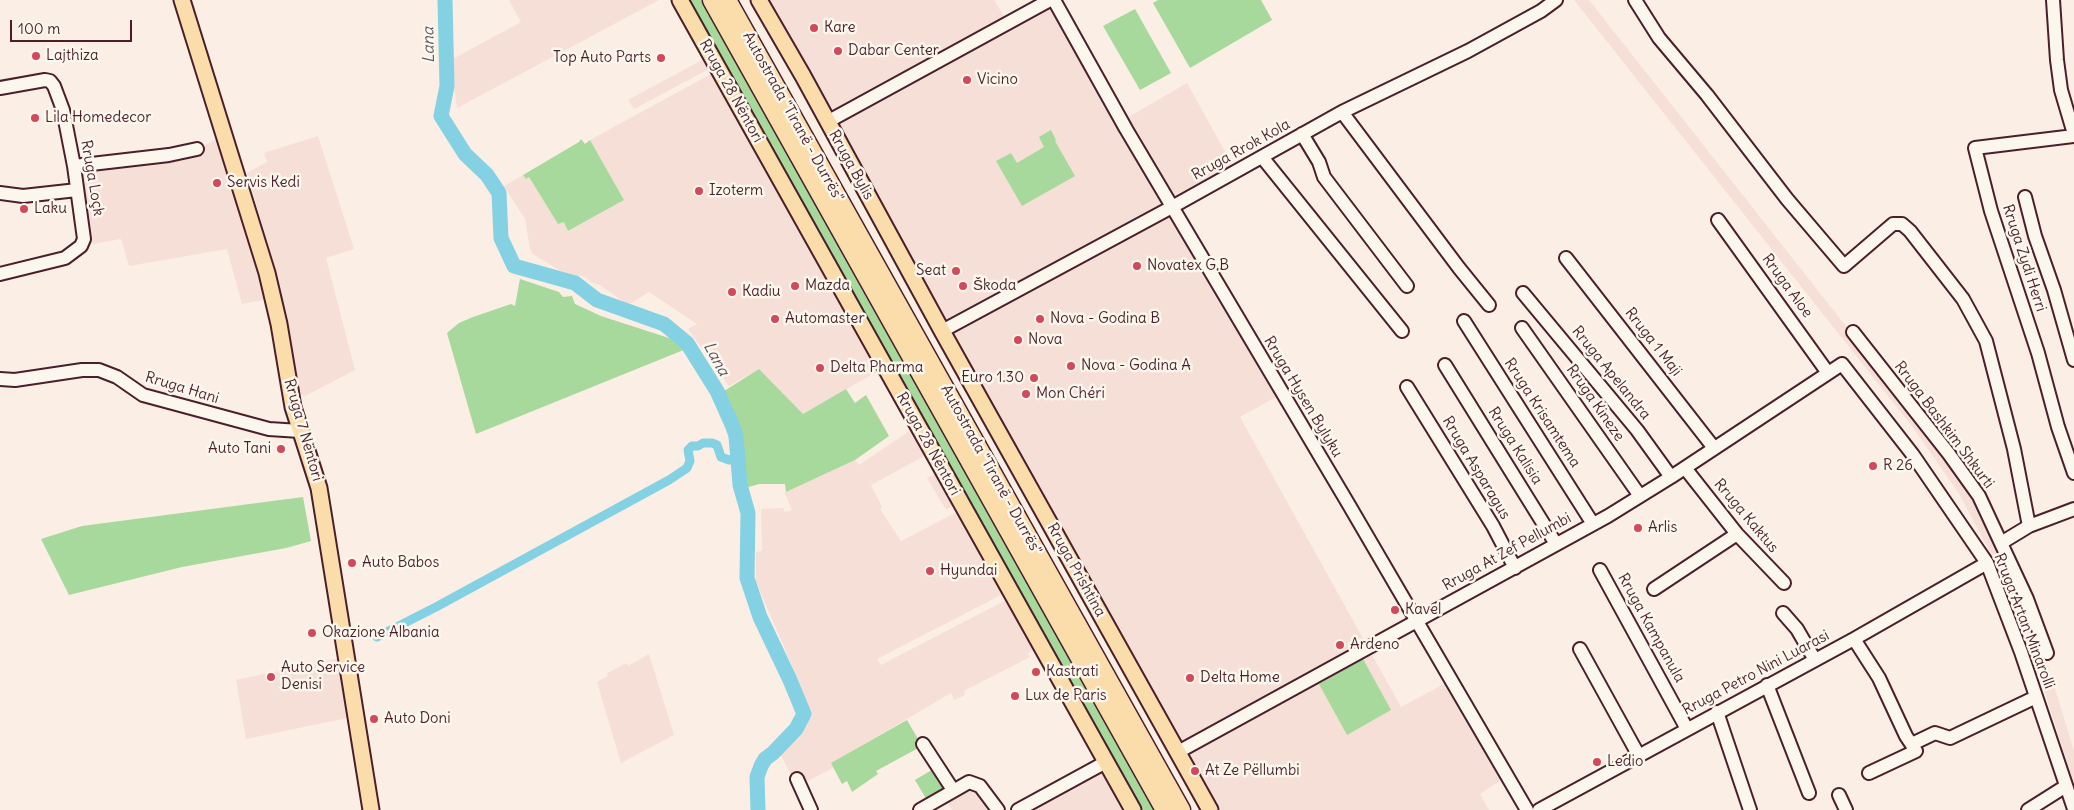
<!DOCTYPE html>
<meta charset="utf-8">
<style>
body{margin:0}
#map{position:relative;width:2074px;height:810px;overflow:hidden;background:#fbeee4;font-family:Delius,sans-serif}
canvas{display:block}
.scale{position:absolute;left:10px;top:20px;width:122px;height:22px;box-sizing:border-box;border:2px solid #4a1f2b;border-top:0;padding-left:6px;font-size:15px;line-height:18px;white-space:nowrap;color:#4a1f2b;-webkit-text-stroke:4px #fbf7ec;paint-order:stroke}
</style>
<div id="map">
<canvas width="2074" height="810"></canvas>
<div class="scale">100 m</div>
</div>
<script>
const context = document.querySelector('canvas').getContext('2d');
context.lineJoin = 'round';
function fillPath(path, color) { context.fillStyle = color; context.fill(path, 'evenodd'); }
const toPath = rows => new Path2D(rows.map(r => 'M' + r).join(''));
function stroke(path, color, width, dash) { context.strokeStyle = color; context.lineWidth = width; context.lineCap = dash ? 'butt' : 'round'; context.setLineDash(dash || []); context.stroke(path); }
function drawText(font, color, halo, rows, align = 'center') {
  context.font = font + ' Delius,sans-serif'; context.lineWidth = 5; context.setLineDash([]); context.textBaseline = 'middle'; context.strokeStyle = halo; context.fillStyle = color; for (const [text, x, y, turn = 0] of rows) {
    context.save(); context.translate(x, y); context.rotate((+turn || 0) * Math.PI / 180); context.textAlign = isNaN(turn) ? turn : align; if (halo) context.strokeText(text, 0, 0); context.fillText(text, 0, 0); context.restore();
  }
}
const built = toPath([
 [509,0,659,0,457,108,451,60,521,22],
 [766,0,994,0,1012,29,1050,9,1120,122,1187,83,1238,175,1170,211,1202,271,1276,397,1240,417,1401,707,1446,683,1501,780,1480,794,1489,810,1219,810],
 [1574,0,1589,0,1849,330,1952,465,1999,544,2045,656,2074,751,2074,784,2024,626,2004,578,1958,492,1911,425],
 [704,59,709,69,634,109,628,100],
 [711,74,772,178,770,179,845,312,880,370,803,414,759,369,729,386,688,329,697,324,649,292,628,305,600,285,590,282,586,278,580,275,578,277,559,270,533,254,530,249,525,219,504,186,523,175,526,179,529,177,558,224,564,221,569,231,624,200,590,140],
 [223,136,273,298,242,304,227,249,129,266,121,239,93,244,84,239,74,166,197,149],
 [318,136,354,249,326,258,355,370,305,396,299,394,276,271,247,173,267,162,264,153],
 [911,430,926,455,871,485,882,507,880,509,901,541,957,512,1003,594,877,659,881,665,1010,598,1037,647,1028,653,1030,657,964,691,965,695,954,700,951,693,832,763,833,768,802,784,792,777,780,753,797,737,802,726,812,717,801,686,756,582,756,552,762,551,761,509,784,508,784,512,792,510,785,494,786,492,855,460,859,465],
 [937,473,956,504,946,510,927,478],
 [649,654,674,735,621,763,597,682,608,676,607,673,627,663,628,666],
 [340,658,352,717,246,739,236,680],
 [1101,770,1124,810,1030,810],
 [976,787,993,810,952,810,945,799,966,788]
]);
const green = toPath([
 [687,0,706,0,938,415,941,428,1160,810,1140,810],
 [1158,0,1261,0,1272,20,1190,68,1153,3],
 [1135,9,1171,73,1140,90,1103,26],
 [1051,130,1056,140,1055,141,1075,176,1022,206,996,161,1011,153,1017,163,1044,147,1039,137],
 [581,139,585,144,590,140,624,200,568,231,564,222,558,224,529,177,526,179,523,175,579,142],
 [520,279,559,292,563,297,572,296,575,304,601,316,675,340,686,349,476,434,447,333,459,323,473,317,511,304,515,306],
 [759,369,803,414,846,389,855,403,866,395,889,436,855,460,786,492,785,484,759,484,745,488,740,437,721,393],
 [303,497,311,541,286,548,182,567,69,595,41,539,82,526],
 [1363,659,1391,710,1347,735,1319,684],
 [907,720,922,746,876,771,878,774,852,792,847,781,842,784,831,763],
 [935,768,948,787,928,802,915,780]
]);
const canal = toPath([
 [377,637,436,607,669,480,687,468,690,461,688,450,692,446,698,446,703,443,712,443,717,445,721,457,729,460,737,459]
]);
const river = toPath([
 [445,0,447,86,441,116,465,154,487,175,499,193,501,238,514,266,575,283,597,300,664,324,687,343,717,391,733,427,736,436,740,485,748,513,747,578,760,617,790,680,804,714,796,729,773,753,765,759,761,766,757,777,758,810]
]);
const minor = toPath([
 [1054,0,1126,129,1349,505,1527,810],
 [1635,0,1659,38,1707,95,1787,199,1844,266,1893,224,1902,224,1910,231,1963,299,1986,341,2014,449,2029,526],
 [2053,0,2057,60,2061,90,2074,134],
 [0,88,45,80,50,81,54,86,63,110,74,166,84,239,81,246,65,258,0,274],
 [1342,112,1459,268,1489,305],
 [827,122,1050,0],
 [1302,134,1319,162,1324,177,1407,286],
 [2074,136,1975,148,1991,211,2038,353,2058,427,2074,473],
 [1262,157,1402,331],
 [74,166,169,155,197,149],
 [0,193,23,196,77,190],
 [2025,197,2035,236,2054,290,2074,360],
 [1718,220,1828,373],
 [1566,258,1714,448],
 [1523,293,1637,430,1671,477],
 [1464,321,1593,524],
 [1522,328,1640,496],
 [942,331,1172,207,1342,112,1468,51,1541,11,1556,0],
 [1853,332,1949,454,1979,496,2027,599,2047,653],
 [1445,365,1556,544],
 [0,379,15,380,82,370,99,370,117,377,143,395,269,429,300,431],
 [1407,387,1493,526,1515,568],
 [1685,468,1737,534,1784,583],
 [2001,543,2029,526,2074,509],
 [1600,570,1687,729],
 [1654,589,1737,534],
 [1783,613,1797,629,1815,660],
 [1854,639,1879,678,1906,736,1916,751,1869,773],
 [1580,649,1639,756],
 [1767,685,1809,793],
 [1717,712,1750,810],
 [923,744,953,790],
 [1912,744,1935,733,1950,738,2036,697],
 [1178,752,1608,516,1671,477,1842,364,1913,455,1987,563,2021,652,2074,809],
 [797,779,811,810],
 [1839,795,1846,810],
 [920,810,969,782,980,786,998,810],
 [1018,810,1106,762],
 [1539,810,1854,639,1987,563],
 [2028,810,2066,786]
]);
const major = toPath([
 [182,0,267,273,279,324,293,407,319,488,371,810],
 [680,0,1133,810],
 [759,0,803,76,942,331,1210,810]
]);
const highway = toPath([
 [712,0,1165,810],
 [727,0,1181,810]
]);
const markers = [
 [814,28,5,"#d1495b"],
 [838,51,5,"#d1495b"],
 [36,56,5,"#d1495b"],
 [661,58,5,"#d1495b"],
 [967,80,5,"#d1495b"],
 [35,118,5,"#d1495b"],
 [217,183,5,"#d1495b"],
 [699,191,5,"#d1495b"],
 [24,209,5,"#d1495b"],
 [1137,266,5,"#d1495b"],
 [956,271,5,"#d1495b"],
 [795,286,5,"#d1495b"],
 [963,286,5,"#d1495b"],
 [732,292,5,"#d1495b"],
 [775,319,5,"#d1495b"],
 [1040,319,5,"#d1495b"],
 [1018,340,5,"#d1495b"],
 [1071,366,5,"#d1495b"],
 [820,368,5,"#d1495b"],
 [1034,378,5,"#d1495b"],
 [1026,394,5,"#d1495b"],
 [281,449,5,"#d1495b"],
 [1873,466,5,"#d1495b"],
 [1638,528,5,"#d1495b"],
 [352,563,5,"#d1495b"],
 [930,571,5,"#d1495b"],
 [1395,610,5,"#d1495b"],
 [312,633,5,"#d1495b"],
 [1340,645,5,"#d1495b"],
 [1036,672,5,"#d1495b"],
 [271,677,5,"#d1495b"],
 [1190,678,5,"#d1495b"],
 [1015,696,5,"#d1495b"],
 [374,719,5,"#d1495b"],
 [1597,762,5,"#d1495b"],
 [1195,771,5,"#d1495b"]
];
const poiNames = [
 ["Kare",824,28],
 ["Dabar Center",848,51],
 ["Lajthiza",46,56],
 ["Top Auto Parts",651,58,"right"],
 ["Vicino",977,80],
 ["Lila Homedecor",45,118],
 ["Servis Kedi",227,183],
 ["Izoterm",709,191],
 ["Laku",34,209],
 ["Novatex G.B",1147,266],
 ["Seat",946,271,"right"],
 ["Mazda",805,286],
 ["Škoda",973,286],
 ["Kadiu",742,292],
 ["Automaster",785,319],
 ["Nova - Godina B",1050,319],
 ["Nova",1028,340],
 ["Nova - Godina A",1081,366],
 ["Delta Pharma",830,368],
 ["Euro 1.30",1024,378,"right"],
 ["Mon Chéri",1036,394],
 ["Auto Tani",271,449,"right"],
 ["R 26",1883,466],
 ["Arlis",1648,528],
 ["Auto Babos",362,563],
 ["Hyundai",940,571],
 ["Kavel",1405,610],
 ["Okazione Albania",322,633],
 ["Ardeno",1350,645],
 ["Auto Service",281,668],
 ["Denisi",281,685],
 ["Kastrati",1046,672],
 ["Delta Home",1200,678],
 ["Lux de Paris",1025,696],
 ["Auto Doni",384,719],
 ["Ledio",1607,762],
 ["At Ze Pëllumbi",1205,771]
];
const streetNames = [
 ["Rruga 28 Nëntori",731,91,61],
 ["Autostrada \"Tiranë - Durrës\"",793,117,61],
 ["Rruga Rrok Kola",1241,150,-29],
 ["Rruga Bylis",851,165,61],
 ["Rruga Loçk",92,178,80],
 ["Rruga Zydi Herri",2024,258,72],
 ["Rruga Aloe",1787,286,54],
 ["Rruga 1 Maji",1653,342,52],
 ["Rruga Apelandra",1611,373,51],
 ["Rruga Hani",182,388,17],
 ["Rruga Hysen Bylyku",1303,397,59],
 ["Rruga Kineze",1595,403,55],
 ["Rruga Krisamtema",1542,413,57],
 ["Rruga Bashkim Shkurti",1944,425,53],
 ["Rruga 7 Nëntori",303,430,74],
 ["Rruga 28 Nëntori",928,444,61],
 ["Rruga Kalisia",1515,446,58],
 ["Rruga Asparagus",1476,468,59],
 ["Autostrada \"Tiranë - Durrës\"",991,470,61],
 ["Rruga Kaktus",1746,516,50],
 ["Rruga At Zef Pellumbi",1507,552,-29],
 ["Rruga Prishtina",1076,570,61],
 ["Rruga Artan Minarolli",2024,621,69],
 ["Rruga Kampanula",1651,628,61],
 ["Rruga Petro Nini Luarasi",1756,673,-28]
];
const waterNames = [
 ["Lana",429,45,-91],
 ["Lana",716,359,61]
];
fillPath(built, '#f6dfd6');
fillPath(green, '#a6d99b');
stroke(canal, '#84d1e3', 9);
stroke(river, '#84d1e3', 15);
stroke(minor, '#4a1f2b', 16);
stroke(major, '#4a1f2b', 19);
stroke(highway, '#4a1f2b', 21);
stroke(minor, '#fbf7ec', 12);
stroke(major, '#faddab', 15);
stroke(highway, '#faddab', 18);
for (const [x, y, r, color] of markers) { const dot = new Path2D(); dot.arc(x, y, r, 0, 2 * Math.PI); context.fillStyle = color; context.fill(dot); stroke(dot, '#fbf7ec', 2); }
drawText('15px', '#4a1f2b', '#fbf7ec', poiNames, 'left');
drawText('15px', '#4a1f2b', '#fbf7ec', streetNames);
drawText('italic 16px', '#5b5462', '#fbf7ec', waterNames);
</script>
